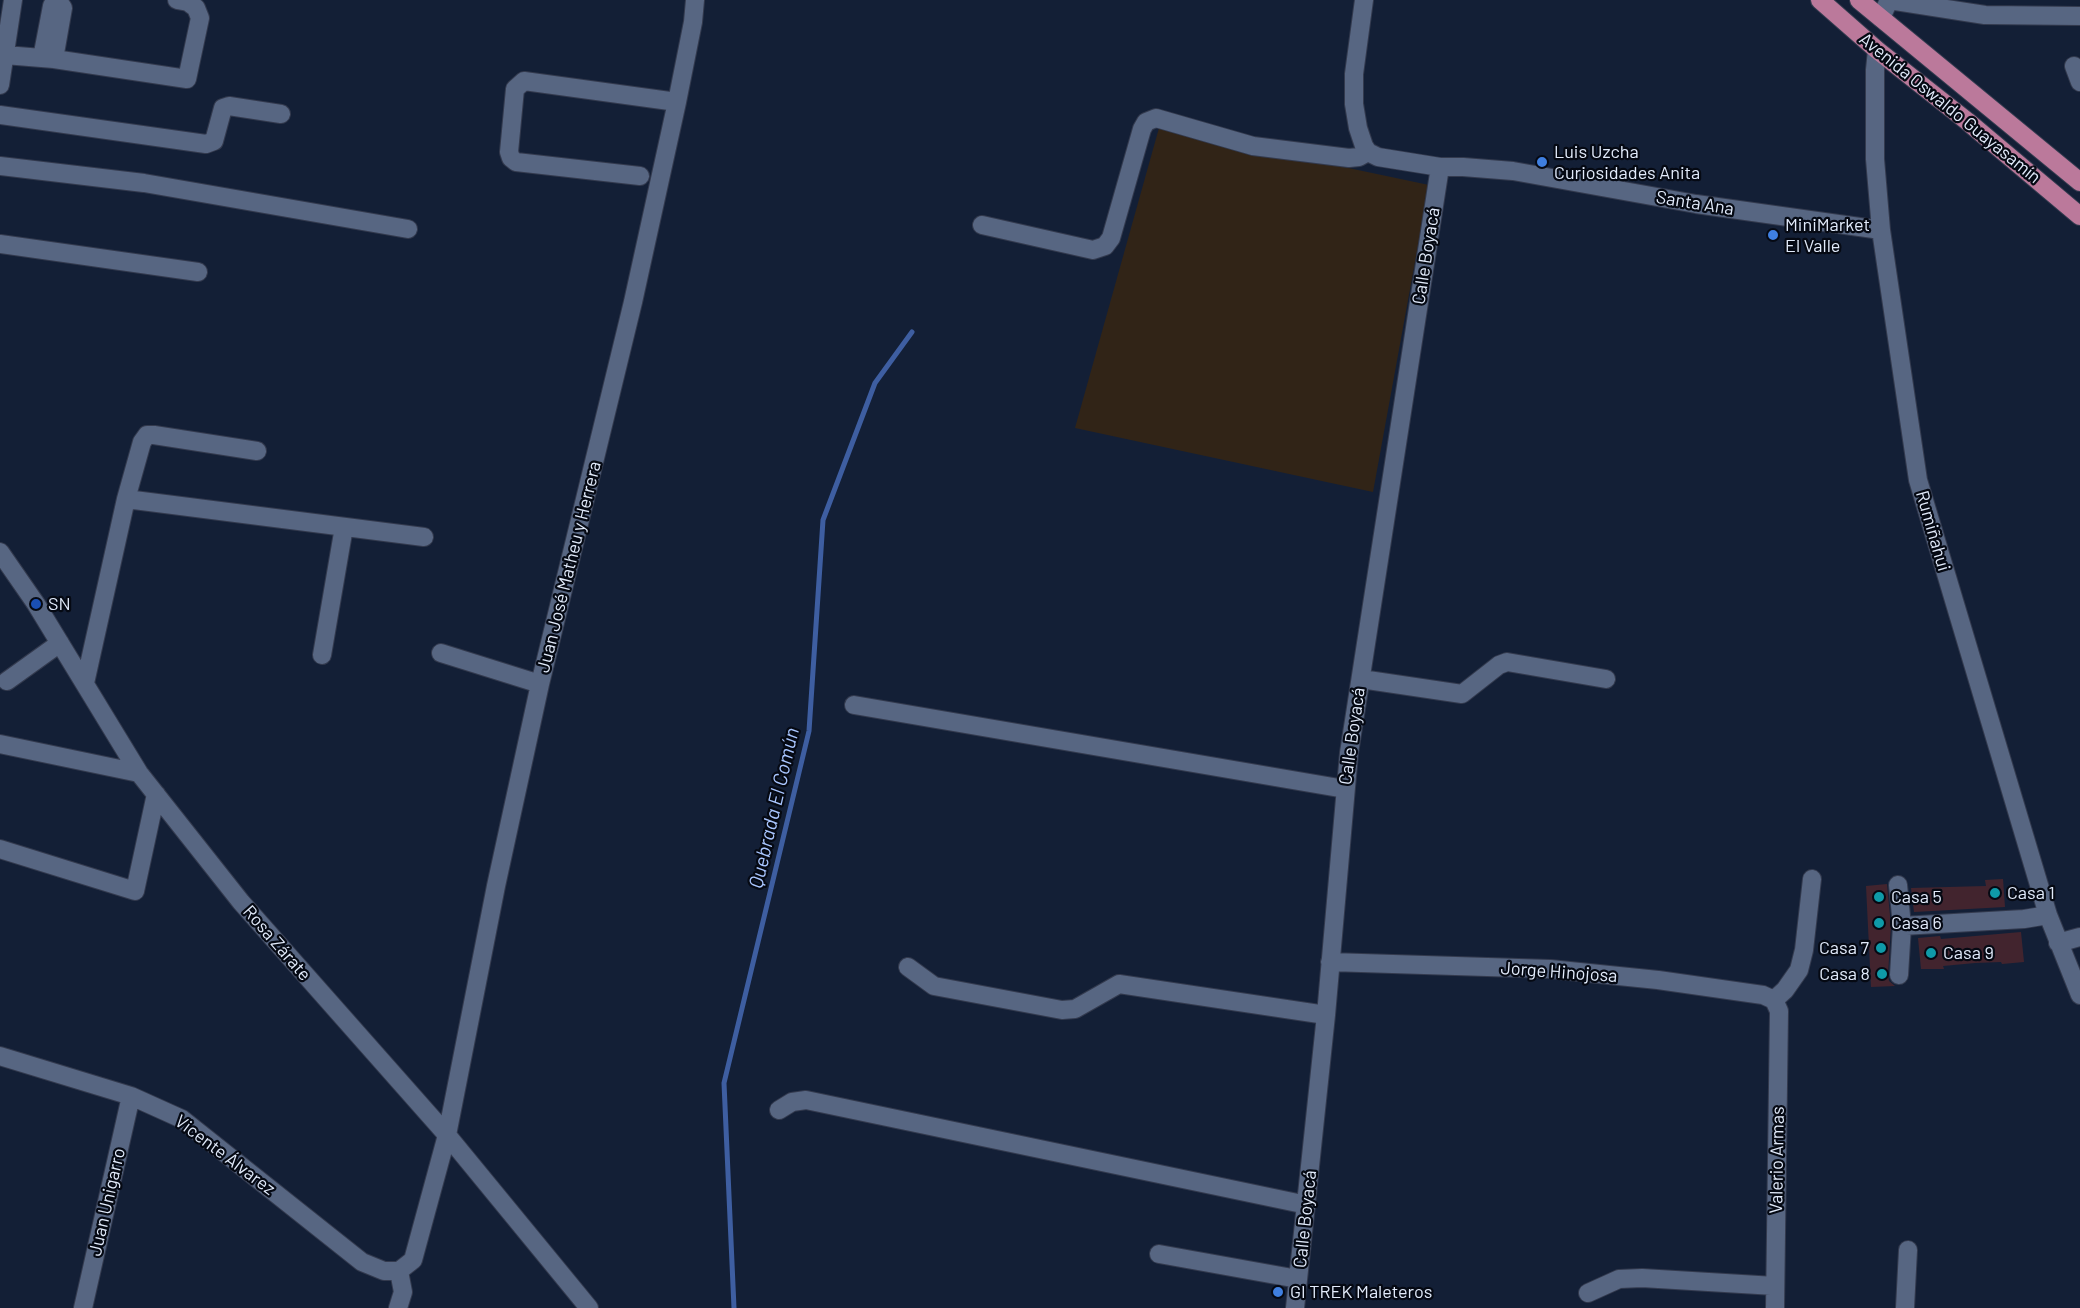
<!DOCTYPE html>
<meta charset="utf-8">
<style>
body{margin:0}
canvas{display:block;background:#131f36}
</style>
<canvas width="2080" height="1308"></canvas>
<script>
const context = document.querySelector('canvas').getContext('2d');
context.lineJoin = 'round';
function fillPath(path, color) { context.fillStyle = color; context.fill(path, 'evenodd'); }
const toPath = rows => new Path2D(rows.map(r => 'M' + r).join(''));
function stroke(path, color, width, dash) { context.strokeStyle = color; context.lineWidth = width; context.lineCap = dash ? 'butt' : 'round'; context.setLineDash(dash || []); context.stroke(path); }
function drawText(font, color, halo, rows, align = 'center') {
  context.font = font + ' Barlow,sans-serif'; context.lineWidth = 4.5; context.setLineDash([]); context.textBaseline = 'middle'; context.strokeStyle = halo; context.fillStyle = color; for (const [text, x, y, turn = 0] of rows) {
    context.save(); context.translate(x, y); context.rotate((+turn || 0) * Math.PI / 180); context.textAlign = isNaN(turn) ? turn : align; if (halo) context.strokeText(text, 0, 0); context.fillText(text, 0, 0); context.restore();
  }
}
const education = toPath([
 [1159,128,1429,185,1373,492,1075,428]
]);
const stream = toPath([
 [734,1308,724,1083,809,731,823,520,875,383,912,332]
]);
const building = toPath([
 [2003,879,2005,907,1914,912,1911,888,1986,886,1985,880],
 [1887,884,1891,926,1888,975,1889,981,1895,986,1871,987,1866,886],
 [2021,932,2024,962,2002,964,2001,962,1975,963,1943,966,1944,969,1921,969,1918,938,1940,936,1941,939]
]);
const minor = toPath([
 [1364,0,1354,74,1354,104,1358,128,1364,146,1368,152,1378,157,1440,167,1463,167,1513,171,1696,204,1881,230],
 [1881,18,1889,0,1985,15,2080,16],
 [1877,50,1875,70,1875,159,1881,230,1918,480,2048,915,2080,995],
 [5,55,54,59,187,79,200,18,196,8,188,2,177,0],
 [42,58,52,6,61,5,63,8,54,59],
 [2074,66,2080,82],
 [0,85,13,0],
 [0,115,206,144,214,141,223,108,229,106,281,114],
 [0,166,144,183,408,229],
 [640,176,516,162,511,158,509,152,515,89,524,81,677,102],
 [982,225,1093,250,1105,246,1111,238,1142,129,1146,122,1156,118,1253,146,1349,158,1359,157,1368,152],
 [0,244,198,272],
 [126,499,424,537],
 [0,552,36,604,139,773,241,902,447,1135,589,1308],
 [441,653,540,684],
 [322,655,344,527],
 [1361,679,1462,694,1499,665,1507,662,1606,679],
 [7,681,60,643],
 [85,683,126,499,142,442,147,435,154,435,257,451],
 [854,705,1345,789],
 [0,744,139,773],
 [0,849,135,891,156,794],
 [1898,885,1902,926,1899,975],
 [1902,926,2024,919,2048,915],
 [2058,943,2080,937],
 [1330,962,1550,969,1658,980,1763,995,1774,1000,1779,1011,1775,1308],
 [908,967,934,986,1062,1010,1075,1009,1119,984,1326,1015],
 [1774,1000,1785,990,1799,970,1804,950,1812,879],
 [0,1056,131,1096,182,1119,362,1262,384,1271,399,1271],
 [779,1110,792,1102,806,1100,1307,1205],
 [1159,1254,1298,1279],
 [399,1271,413,1260,447,1135,496,886,540,684,633,302,677,102,693,22,695,0],
 [1588,1293,1619,1279,1642,1278,1775,1286],
 [83,1308,131,1096],
 [398,1308,403,1292,399,1271],
 [1295,1308,1326,1015,1349,753,1440,167],
 [1905,1308,1908,1250]
]);
const major = toPath([
 [1820,0,1877,50,1967,121,2080,216],
 [1859,0,2080,182]
]);
const markers = [
 [1542,162,6,"#3f7fe0"],
 [1773,235,6,"#3f7fe0"],
 [36,604,6,"#1a4fb4"],
 [1995,893,6,"#0f9aa8"],
 [1879,897,6,"#0f9aa8"],
 [1879,923,6,"#0f9aa8"],
 [1881,948,6,"#0f9aa8"],
 [1931,953,6,"#0f9aa8"],
 [1882,974,6,"#0f9aa8"],
 [1278,1292,6,"#3f7fe0"]
];
const streetNames = [
 ["Avenida Oswaldo Guayasamín",1950,108,39],
 ["Santa Ana",1695,203,9],
 ["Calle Boyacá",1426,256,-81],
 ["Rumiñahui",1933,531,74],
 ["Juan José Matheu y Herrera",569,567,-76],
 ["Calle Boyacá",1352,736,-82],
 ["Rosa Zárate",277,943,49],
 ["Jorge Hinojosa",1559,972,4],
 ["Vicente Álvarez",225,1155,37],
 ["Valerio Armas",1777,1160,-89],
 ["Juan Unigarro",107,1202,-77],
 ["Calle Boyacá",1305,1219,-84]
];
const poiNames = [
 ["Luis Uzcha",1554,152],
 ["Curiosidades Anita",1554,173],
 ["MiniMarket",1785,225],
 ["El Valle",1785,246],
 ["SN",48,604],
 ["Casa 1",2007,893],
 ["Casa 5",1891,897],
 ["Casa 6",1891,923],
 ["Casa 7",1869,948,"right"],
 ["Casa 9",1943,953],
 ["Casa 8",1870,974,"right"],
 ["GI TREK Maleteros",1290,1292]
];
const waterNames = [
 ["Quebrada El Común",774,808,-77]
];
fillPath(education, '#312417');
stroke(stream, '#3e5ea1', 5);
fillPath(building, '#42242e');
stroke(minor, '#333a4e', 20);
stroke(major, '#333a4e', 20);
stroke(minor, '#576682', 18);
stroke(major, '#bb799b', 18);
for (const [x, y, r, color] of markers) { const dot = new Path2D(); dot.arc(x, y, r, 0, 2 * Math.PI); context.fillStyle = color; context.fill(dot); stroke(dot, '#050913', 2); }
drawText('18px', '#e2ebfb', '#050913', streetNames);
drawText('18px', '#e2ebfb', '#050913', poiNames, 'left');
drawText('italic 20px', '#a9c6ff', '#050913', waterNames);
</script>
